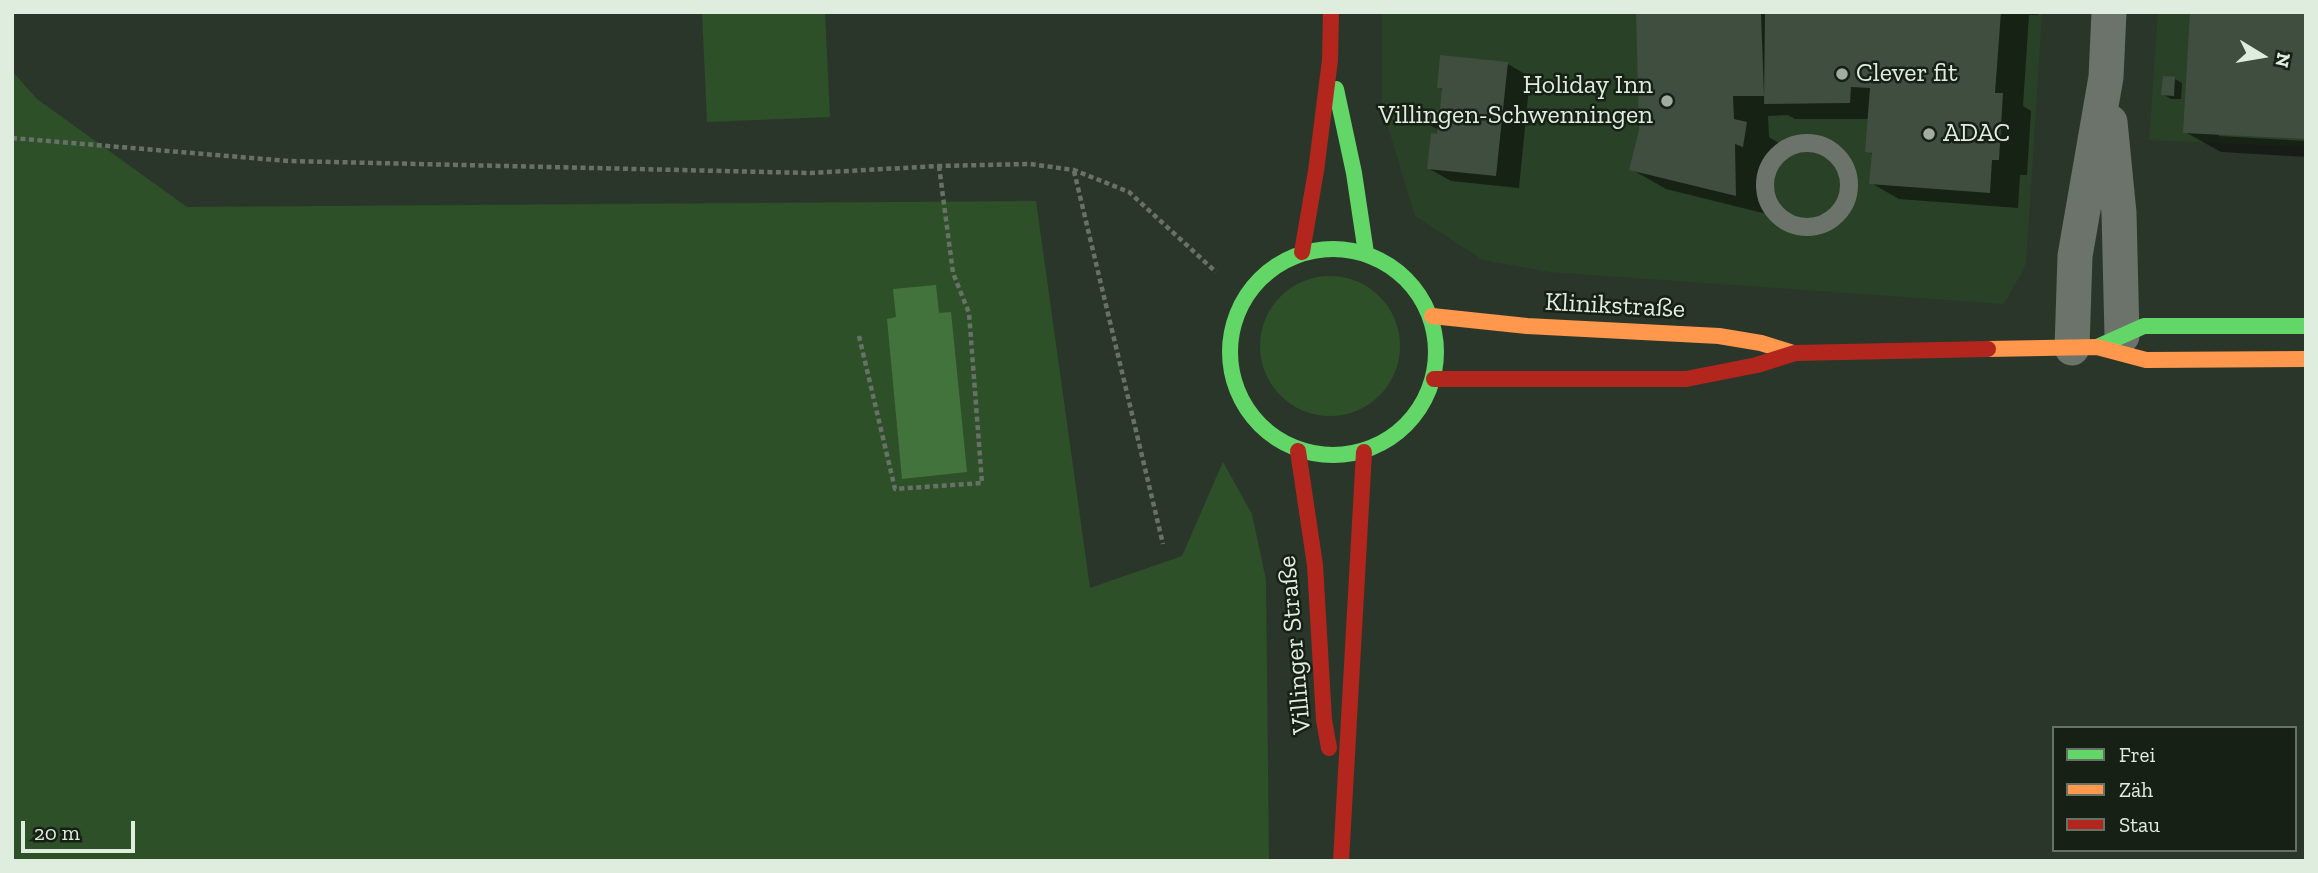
<!DOCTYPE html>
<meta charset="utf-8">
<style>
body{margin:0}
#map{position:relative;width:2318px;height:873px;overflow:hidden;background:#2b362a;font-family:"Zilla Slab",serif}
canvas{display:block}
.frame{position:absolute;inset:0;border:14px solid #dfedde;pointer-events:none}
.legend{position:absolute;left:2052px;top:726px;width:245px;height:126px;box-sizing:border-box;background:#162015;border:2px solid #667265;margin:0;padding:9px 12px;list-style:none;font-size:21px;color:#dfedde}
.legend li{display:flex;align-items:center;gap:14px;height:35px}
.legend b{width:35px;border:2px solid #667265}
.north{position:absolute;left:2227px;top:21px;width:70px;height:70px;-webkit-text-stroke:5px #162015;paint-order:stroke;rotate:101deg;font-size:19px;font-weight:700;line-height:28px;text-align:center;color:#dfedde}
.north::after{content:'';display:block;margin:auto;width:24px;height:32px;background:#dfedde;clip-path:polygon(50% 0,100% 100%,50% 72%,0 100%)}
.scale{position:absolute;left:21px;top:821px;width:114px;height:32px;box-sizing:border-box;border:4px solid #dfedde;border-top:0;padding-left:9px;font-size:21px;line-height:24px;white-space:nowrap;color:#dfedde;-webkit-text-stroke:5px #162015;paint-order:stroke}
</style>
<div id="map">
<canvas width="2318" height="873"></canvas>
<div class="frame"></div>
<ul class="legend">
<li><b style="height:9px;background:#63d668"></b>Frei</li>
<li><b style="height:9px;background:#ff974d"></b>Zäh</li>
<li><b style="height:9px;background:#b3261e"></b>Stau</li>
</ul>
<div class="north">N</div>
<div class="scale">20 m</div>
</div>
<script>
const context = document.querySelector('canvas').getContext('2d');
context.lineJoin = 'round';
function fillPath(path, color) { context.fillStyle = color; context.fill(path, 'evenodd'); }
const toPath = rows => new Path2D(rows.map(r => 'M' + r).join(''));
function stroke(path, color, width, dash) { context.strokeStyle = color; context.lineWidth = width; context.lineCap = dash ? 'butt' : 'round'; context.setLineDash(dash || []); context.stroke(path); }
function drawText(font, color, halo, rows, align = 'center') {
  context.font = font + ' "Zilla Slab",serif'; context.lineWidth = 5; context.setLineDash([]); context.textBaseline = 'middle'; context.strokeStyle = halo; context.fillStyle = color; for (const [text, x, y, turn = 0] of rows) {
    context.save(); context.translate(x, y); context.rotate((+turn || 0) * Math.PI / 180); context.textAlign = isNaN(turn) ? turn : align; if (halo) context.strokeText(text, 0, 0); context.fillText(text, 0, 0); context.restore();
  }
}
const built = toPath([
 [1382,12,2042,12,2026,265,2004,304,1549,272,1483,260,1415,216,1382,107],
 [2158,12,2306,12,2306,147,2149,140]
]);
const green = toPath([
 [702,12,825,12,830,117,707,122],
 [12,71,37,99,187,207,1036,201,1090,588,1182,556,1223,462,1252,514,1266,580,1269,861,12,861],
 '1260 346a70 70 0 1 1 140 0a70 70 0 1 1-140 0Z'
]);
const water = toPath([
 [936,285,939,313,951,312,967,472,902,479,887,319,896,317,893,289]
]);
const shadow = toPath([
 [1637,12,2039,12,2038,15,2029,15,2023,106,2031,111,2027,175,2020,175,2018,208,1899,199,1871,183,1874,155,1867,151,1869,119,1795,119,1788,115,1768,116,1769,137,1782,145,1778,166,1770,163,1771,215,1666,189,1631,169,1641,130],
 [1508,64,1530,77,1519,188,1451,181,1428,168,1439,130,1424,122,1441,112,1444,90,1439,87],
 [2175,79,2182,83,2181,99,2171,99,2163,94],
 [2185,132,2219,133,2219,136,2306,141,2306,157,2221,152]
]);
const building = toPath([
 [1636,12,1761,13,1764,96,1733,96,1734,119,1747,122,1743,147,1735,144,1736,196,1629,170,1639,130],
 [1765,12,2001,12,1995,93,2003,93,1999,160,1992,160,1990,193,1869,184,1872,153,1865,152,1870,88,1851,87,1850,103,1764,104],
 [2190,12,2306,12,2306,139,2183,133],
 [1440,55,1508,62,1496,176,1427,169,1431,133,1437,134,1438,124,1423,123,1424,109,1440,110,1442,88,1437,88],
 [2163,76,2175,77,2174,96,2161,95]
]);
const path = toPath([
 [12,138,288,161,810,173,939,166,1030,164,1074,170,1129,192,1216,272],
 [1074,171,1163,544],
 [859,336,895,489,982,483,969,313,953,273,939,166]
]);
const lane = toPath([
 '1765 185a42 42 0 1 1 84 0a42 42 0 1 1-84 0Z'
]);
const street = toPath([
 [2110,122,2119,213,2122,336],
 [2072,348,2075,256,2106,77,2109,12]
]);
const fast = toPath([
 [1336,89,1354,173,1366,253],
 '1230 352a103 103 0 1 1 206 0a103 103 0 1 1-206 0Z',
 [2097,347,2144,326,2306,326]
]);
const slow = toPath([
 [1432,316,1527,326,1719,336,1761,343,1793,353],
 [1988,349,2097,347,2146,360,2306,359]
]);
const jam = toPath([
 [1302,252,1316,171,1330,60,1331,12],
 [1434,379,1686,379,1757,365,1795,353,1988,349],
 [1298,451,1315,565,1324,720,1329,748],
 [1341,861,1364,452]
]);
const markers = [
 [1842,74,7,"#a0ad9f"],
 [1667,101,7,"#a0ad9f"],
 [1929,134,7,"#a0ad9f"]
];
const poiNames = [
 ["Clever fit",1856,74],
 ["Holiday Inn",1653,86,"right"],
 ["Villingen-Schwenningen",1653,116,"right"],
 ["ADAC",1943,134]
];
const streetNames = [
 ["Klinikstraße",1615,306,3],
 ["Villinger Straße",1295,645,-95]
];
fillPath(built, '#294127');
fillPath(green, '#2d5028');
fillPath(water, '#43733d');
fillPath(shadow, '#0007');
fillPath(building, '#3f4e3e');
stroke(path, '#687167', 4.5, [5, 3.5]);
stroke(lane, '#6b736a', 18);
stroke(street, '#6b736a', 35);
stroke(fast, '#63d668', 16);
stroke(slow, '#ff974d', 16);
stroke(jam, '#b3261e', 16);
for (const [x, y, r, color] of markers) { const dot = new Path2D(); dot.arc(x, y, r, 0, 2 * Math.PI); context.fillStyle = color; context.fill(dot); stroke(dot, '#162015', 2.5); }
drawText('26px', '#dfedde', '#162015', poiNames, 'left');
drawText('26px', '#dfedde', '#162015', streetNames);
</script>
